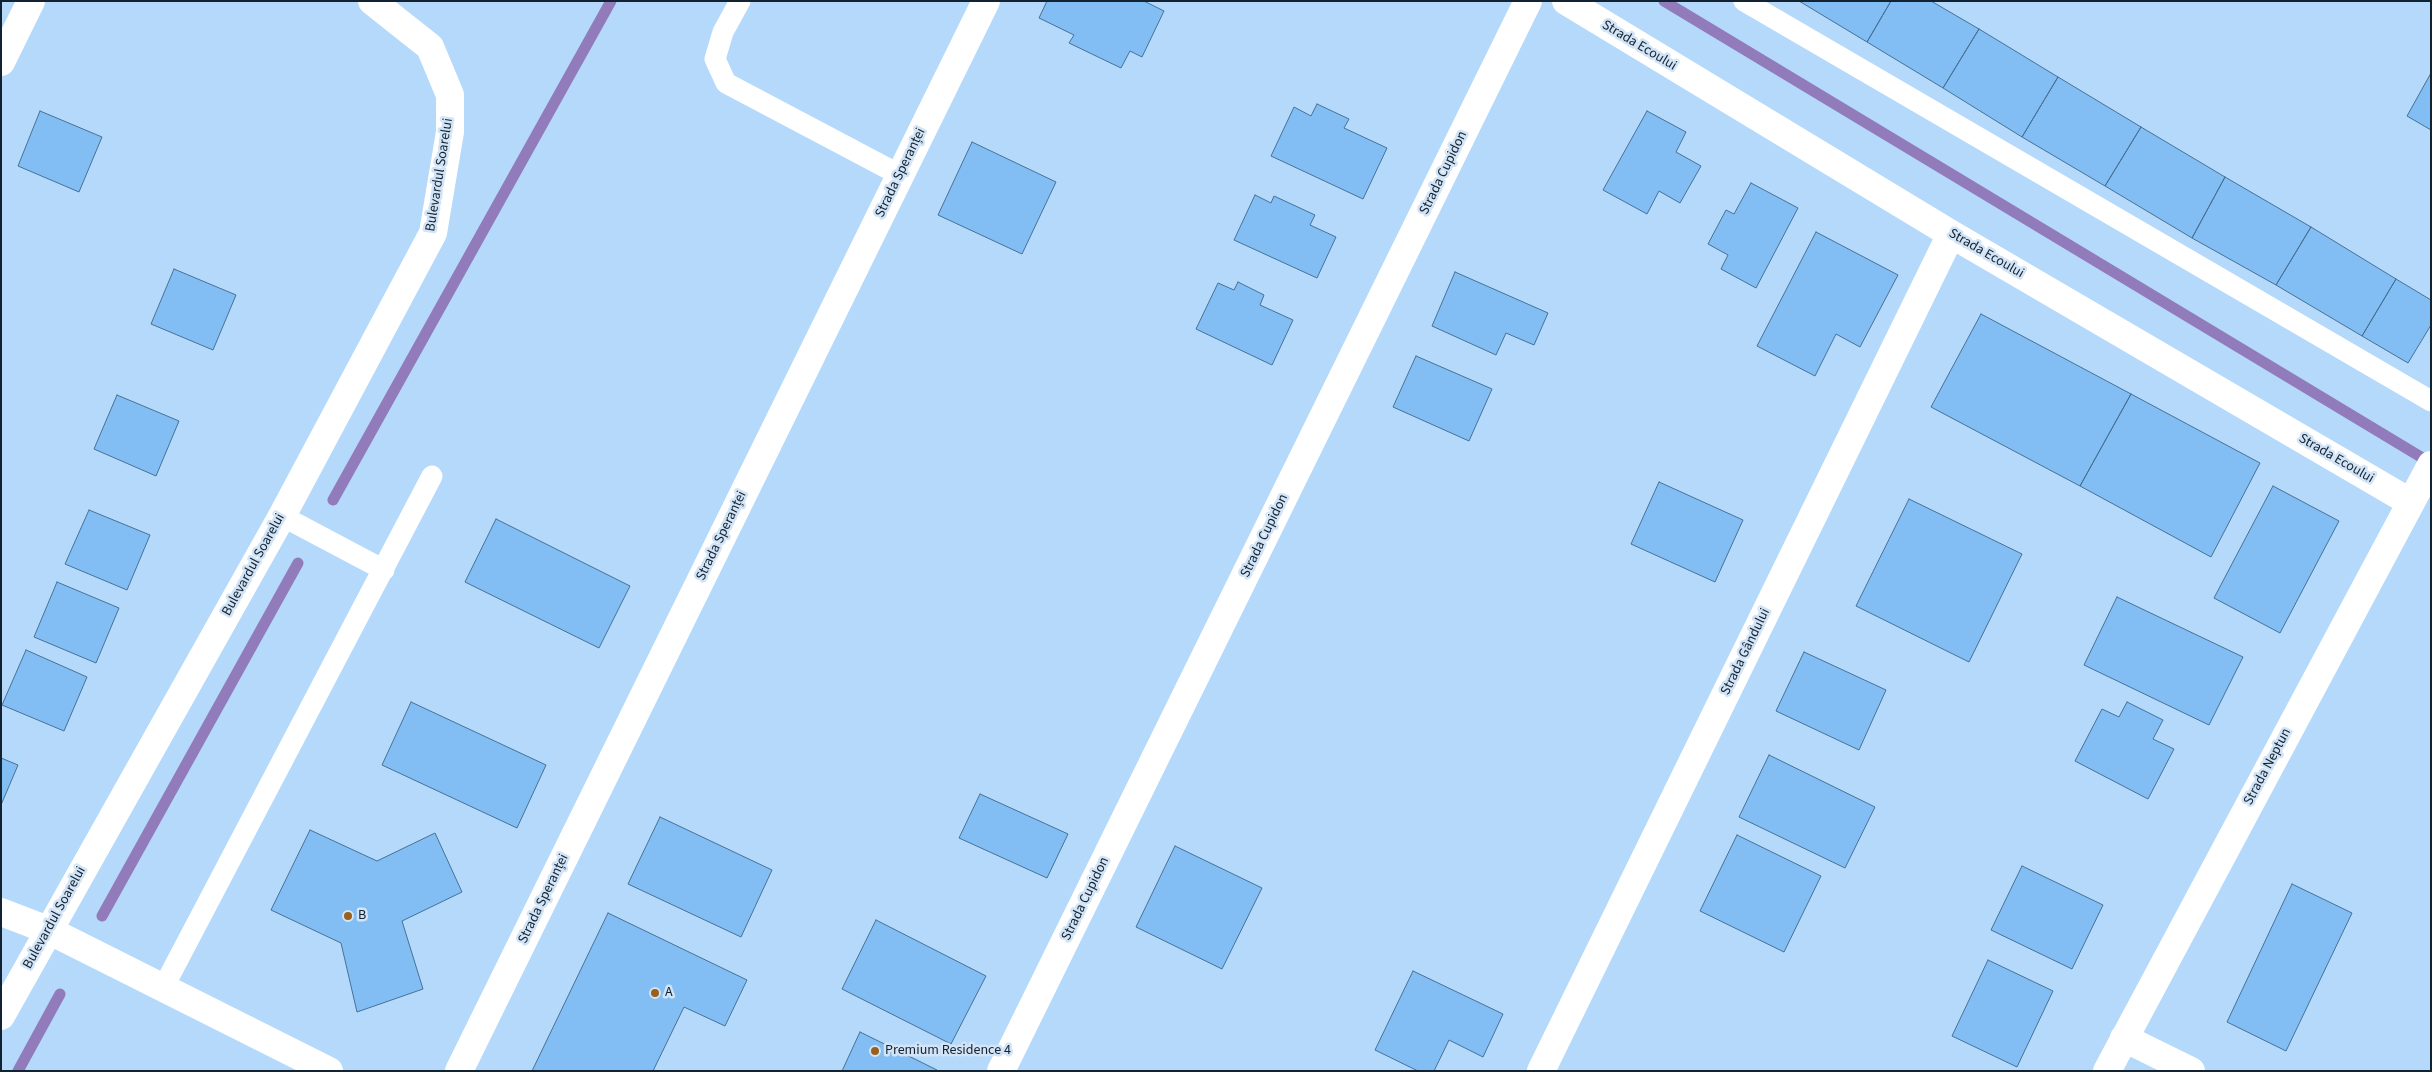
<!DOCTYPE html>
<meta charset="utf-8">
<style>
body{margin:0}
#map{position:relative;width:2432px;height:1072px;overflow:hidden;background:#b4d9fb;font-family:"Source Sans 3",sans-serif}
canvas{display:block}
.frame{position:absolute;inset:0;border:2px solid #112333;pointer-events:none}
</style>
<div id="map">
<canvas width="2432" height="1072"></canvas>
<div class="frame"></div>
</div>
<script>
const context = document.querySelector('canvas').getContext('2d');
context.lineJoin = 'round';
const toPath = rows => new Path2D(rows.map(r => 'M' + r).join(''));
function stroke(path, color, width, dash) { context.strokeStyle = color; context.lineWidth = width; context.lineCap = dash ? 'butt' : 'round'; context.setLineDash(dash || []); context.stroke(path); }
function fillPath(path, color) { context.fillStyle = color; context.fill(path, 'evenodd'); }
function drawText(font, color, halo, rows, align = 'center') {
  context.font = font + ' "Source Sans 3",sans-serif'; context.lineWidth = 5; context.setLineDash([]); context.textBaseline = 'middle'; context.strokeStyle = halo; context.fillStyle = color; for (const [text, x, y, turn = 0] of rows) {
    context.save(); context.translate(x, y); context.rotate((+turn || 0) * Math.PI / 180); context.textAlign = isNaN(turn) ? turn : align; if (halo) context.strokeText(text, 0, 0); context.fillText(text, 0, 0); context.restore();
  }
}
const stream = toPath([
 [1664,1,2431,463],
 [333,500,611,1],
 [102,916,298,563],
 [18,1071,60,994]
]);
const building = toPath([
 [1047,1,1144,1,1164,11,1142,57,1130,51,1121,68,1069,43,1074,35,1039,18,1047,1],
 [1799,1,1891,1,1867,42,1799,1],
 [1891,1,1931,1,1979,29,1943,88,1867,42,1891,1],
 [1979,29,2058,77,2022,137,1943,88,1979,29],
 [2431,73,2431,130,2407,116,2431,73],
 [2058,77,2141,127,2105,186,2022,137,2058,77],
 [1317,104,1349,119,1344,128,1387,148,1363,199,1271,156,1294,107,1311,116,1317,104],
 [40,111,102,137,79,192,18,166,40,111],
 [1647,111,1686,132,1676,152,1701,166,1680,203,1659,191,1647,214,1603,190,1647,111],
 [2141,127,2225,177,2192,238,2105,186,2141,127],
 [972,142,1056,182,1022,254,938,215,972,142],
 [2225,177,2311,227,2276,285,2192,238,2225,177],
 [1751,183,1798,208,1756,288,1721,269,1728,255,1708,244,1726,210,1734,214,1751,183],
 [1255,195,1271,203,1274,196,1315,215,1310,225,1336,237,1317,278,1234,240,1255,195],
 [2311,227,2396,279,2362,336,2276,285,2311,227],
 [1816,232,1898,275,1860,347,1836,334,1815,376,1757,346,1816,232],
 [174,269,236,295,213,350,151,324,174,269],
 [1455,272,1548,313,1534,345,1506,333,1496,355,1432,326,1455,272],
 [2396,279,2431,300,2431,325,2408,363,2362,336,2396,279],
 [1238,282,1264,295,1260,305,1293,320,1272,365,1196,329,1218,283,1234,290,1238,282],
 [1981,314,2131,394,2080,486,1931,407,1981,314],
 [1416,356,1492,389,1469,441,1393,407,1416,356],
 [2131,394,2260,463,2211,557,2080,486,2131,394],
 [117,395,179,421,156,476,94,449,117,395],
 [1659,482,1743,520,1715,582,1631,544,1659,482],
 [2273,486,2339,521,2280,633,2214,598,2273,486],
 [1909,499,2022,554,1969,662,1856,606,1909,499],
 [89,510,150,535,127,590,65,564,89,510],
 [496,519,630,586,599,648,465,582,496,519],
 [57,582,119,608,96,663,34,637,57,582],
 [2117,597,2243,657,2209,725,2084,665,2117,597],
 [26,650,87,677,64,731,2,705,26,650],
 [1804,652,1886,690,1859,750,1776,711,1804,652],
 [411,702,546,765,517,828,382,765,411,702],
 [2127,702,2163,720,2153,739,2174,749,2148,799,2075,761,2102,709,2119,717,2127,702],
 [1769,755,1875,807,1845,868,1739,817,1769,755],
 [1,758,18,765,1,805,1,758],
 [980,794,1068,834,1047,878,959,838,980,794],
 [660,817,772,870,741,937,628,884,660,817],
 [310,830,377,861,435,833,462,892,402,921,423,989,357,1012,341,943,271,910,310,830],
 [1737,835,1821,876,1784,952,1700,911,1737,835],
 [1175,846,1262,888,1222,969,1136,927,1175,846],
 [2022,866,2103,905,2072,969,1991,930,2022,866],
 [2292,884,2352,913,2286,1051,2227,1022,2292,884],
 [608,913,747,980,725,1026,684,1007,653,1071,532,1071,608,913],
 [876,920,986,976,951,1044,842,989,876,920],
 [1988,960,2053,991,2017,1067,1952,1036,1988,960],
 [1413,971,1503,1014,1483,1057,1449,1040,1434,1071,1418,1071,1375,1050,1413,971],
 [860,1032,937,1070,936,1071,842,1071,860,1032]
]);
const service = toPath([
 [740,1,723,32,715,59,726,83,900,175],
 [1744,1,2431,401],
 [282,516,384,570],
 [163,988,432,476]
]);
const minor = toPath([
 [1566,1,1951,234,2410,502],
 [1,62,31,1],
 [1,912,48,930,329,1071],
 [1,1016,282,516,433,233,450,132,450,95,430,47,372,1],
 [2124,1038,2191,1071],
 [459,1071,986,1],
 [1001,1071,1528,1],
 [1541,1071,1951,234]
]);
const tertiary = toPath([
 [2107,1071,2431,465]
]);
const markers = [
 [348,916,5,"#98601b"],
 [655,993,5,"#98601b"],
 [875,1051,5,"#98601b"]
];
const streetNames = [
 ["Strada Ecoului",1639,46,31],
 ["Strada Speranței",901,173,-64],
 ["Strada Cupidon",1444,173,-64],
 ["Bulevardul Soarelui",440,175,-81],
 ["Strada Ecoului",1986,254,30],
 ["Strada Ecoului",2336,459,30],
 ["Strada Speranței",722,536,-64],
 ["Strada Cupidon",1265,536,-64],
 ["Bulevardul Soarelui",254,565,-61],
 ["Strada Gândului",1746,652,-64],
 ["Strada Neptun",2268,767,-62],
 ["Strada Speranței",544,899,-64],
 ["Strada Cupidon",1086,899,-64],
 ["Bulevardul Soarelui",55,918,-61]
];
const poiNames = [
 ["B",358,916],
 ["A",665,993],
 ["Premium Residence 4",885,1051]
];
stroke(stream, '#927bba', 11);
fillPath(building, '#82bef3');
stroke(building, '#467197', 1);
stroke(service, '#fff', 21);
stroke(minor, '#fff', 28);
stroke(tertiary, '#fff', 28);
for (const [x, y, r, color] of markers) { const dot = new Path2D(); dot.arc(x, y, r, 0, 2 * Math.PI); context.fillStyle = color; context.fill(dot); stroke(dot, '#d2e4f5', 2); }
drawText('14px', '#112333', '#d2e4f5', streetNames);
drawText('14px', '#112333', '#d2e4f5', poiNames, 'left');
</script>
